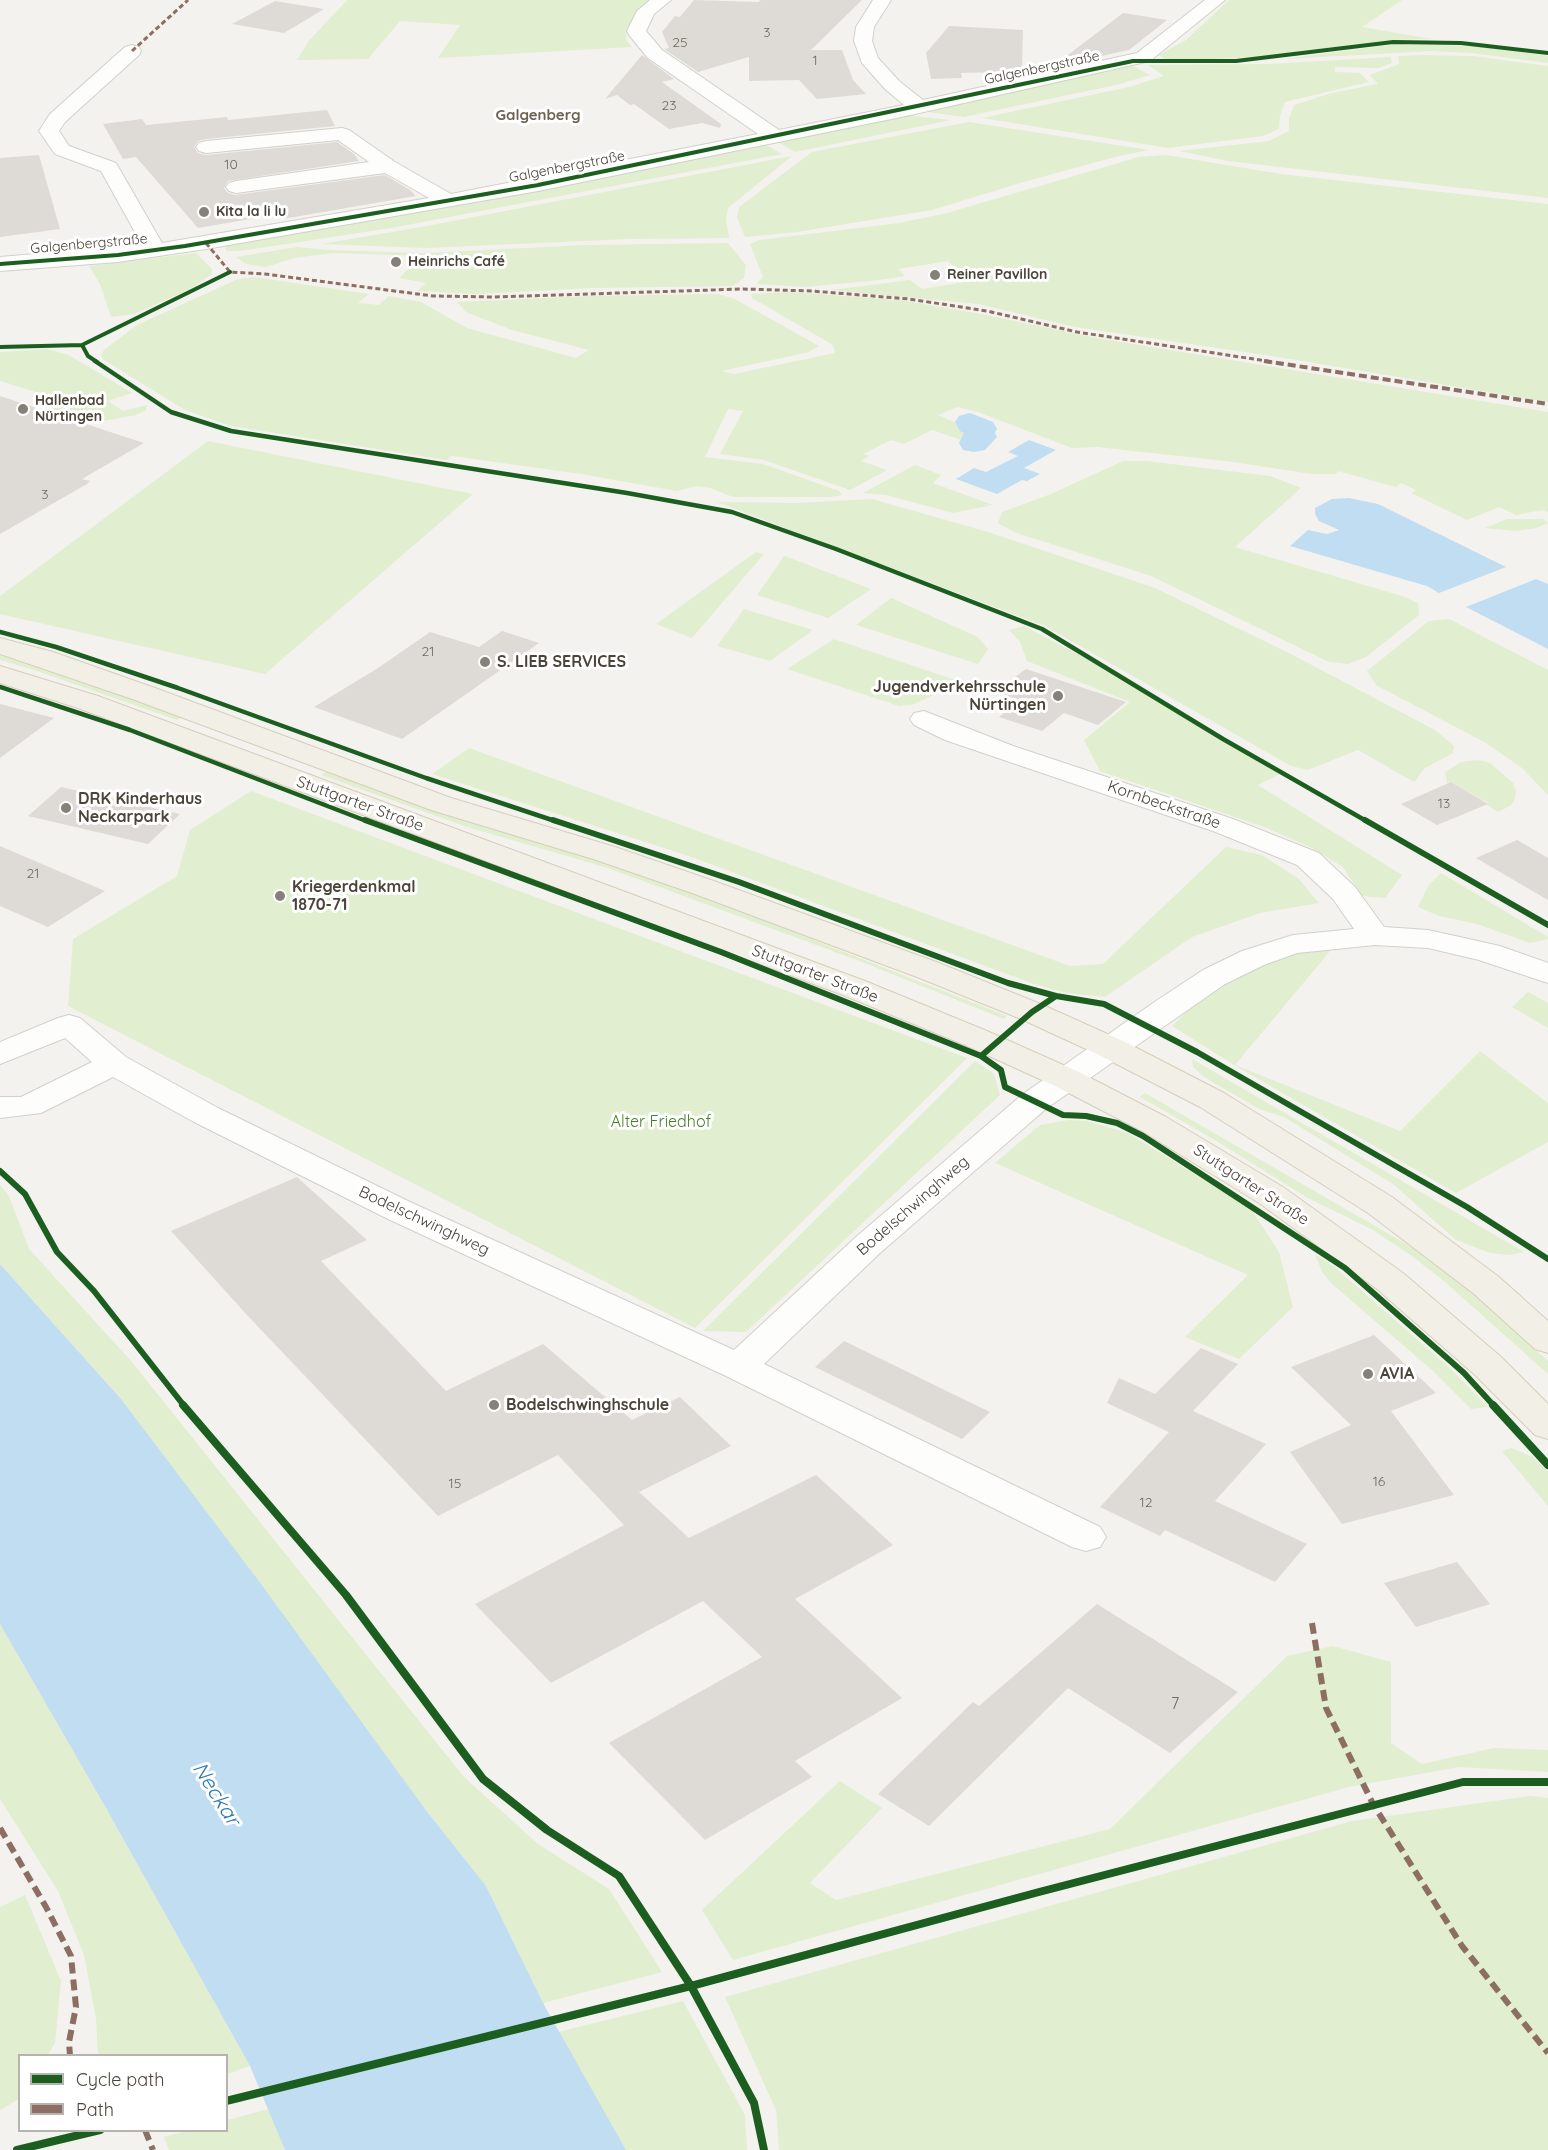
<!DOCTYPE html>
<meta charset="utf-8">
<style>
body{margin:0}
#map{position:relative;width:1548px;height:2150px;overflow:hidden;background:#f4f2ee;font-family:Quicksand,sans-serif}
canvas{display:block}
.legend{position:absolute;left:18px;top:2054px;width:210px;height:78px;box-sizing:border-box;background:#fff;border:2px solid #b7b4b0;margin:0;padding:8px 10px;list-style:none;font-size:18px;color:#4b4439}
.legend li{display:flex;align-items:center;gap:12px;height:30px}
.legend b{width:30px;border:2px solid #b7b4b0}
</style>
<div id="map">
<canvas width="1548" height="2150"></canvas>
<ul class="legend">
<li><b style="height:8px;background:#1b5e20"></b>Cycle path</li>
<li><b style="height:8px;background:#8d6e63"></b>Path</li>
</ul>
</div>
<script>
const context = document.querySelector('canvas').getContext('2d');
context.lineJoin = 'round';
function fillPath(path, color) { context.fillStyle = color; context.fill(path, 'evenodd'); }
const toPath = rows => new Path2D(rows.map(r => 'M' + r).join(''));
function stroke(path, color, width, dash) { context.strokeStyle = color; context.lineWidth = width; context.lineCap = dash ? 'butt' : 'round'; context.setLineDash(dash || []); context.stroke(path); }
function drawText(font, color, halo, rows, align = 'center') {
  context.font = font + ' Quicksand,sans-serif'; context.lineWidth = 6; context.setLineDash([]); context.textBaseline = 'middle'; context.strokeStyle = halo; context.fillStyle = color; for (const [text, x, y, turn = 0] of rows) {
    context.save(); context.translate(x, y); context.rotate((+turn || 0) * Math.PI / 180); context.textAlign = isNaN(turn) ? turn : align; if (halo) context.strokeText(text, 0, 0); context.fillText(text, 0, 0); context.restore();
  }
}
const green = toPath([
 [347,0,657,0,642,10,627,28,626,40,632,47,438,58,460,25,400,21,368,59,297,60,308,42],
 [1229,0,1402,0,1362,27,1432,39,1390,40,1256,57,1190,60,1167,60,1159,55,1186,40],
 [1396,44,1475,46,1548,56,1548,63,1471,53,1432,51,1284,59],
 [1421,55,1473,56,1548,66,1548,198,1228,161,1179,151,1269,141,1289,131,1289,118,1294,105,1332,93,1378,84,1370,75,1399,64,1398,56],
 [1391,57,1392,63,1378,68,1335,67,1335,72,1360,73,1369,82,1285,102,1280,116,1279,129,1263,136,1168,148,982,118,1129,87,1164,76,1148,65,1268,64],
 [1133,66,1150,75,1120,84,964,117,922,111],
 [905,115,951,120,795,152,778,142],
 [969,122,1149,150,1119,156,1027,181,932,210,797,232,745,237,737,217,739,207,812,152],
 [766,145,782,154,391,228,240,251,227,251,225,249,227,244,571,183],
 [1166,155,1281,174,1548,204,1548,402,1278,357,1075,327,978,304,831,290,910,280,922,289,971,281,948,261,898,269,905,276,880,280,805,287,756,284,763,277,750,244,760,240,899,223,947,213,1139,157],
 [792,156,728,208,726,219,729,238,629,239,426,248,322,244,427,226],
 [728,243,746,265,744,278,733,286,594,288,475,294,417,291,426,283,399,278,421,256,333,253,294,258,266,267,246,264,236,257,297,247,328,250,424,253,587,245],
 [196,253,212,269,212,274,190,289,134,314,111,317,100,284,89,266],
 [254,277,369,294,358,303,379,305,389,296,421,302,467,328,576,358,589,350,512,330,466,312,457,302,589,296,718,294,735,299,819,346,809,352,722,371,734,374,835,353,833,345,752,298,751,294,788,292,900,300,981,314,1097,338,1548,412,1548,512,1542,510,1516,515,1499,507,1467,520,1411,493,1416,490,1401,483,1396,487,1338,471,1336,474,1311,474,1234,462,1097,447,1072,448,978,412,957,407,938,415,972,430,961,440,932,430,904,444,891,440,863,454,869,456,861,461,887,470,850,490,764,460,720,454,743,411,728,409,705,457,763,464,839,491,842,495,831,497,733,497,710,488,698,486,677,491,581,474,452,456,446,460,231,426,185,410,104,360,101,355,104,350,137,325,238,279],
 [47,349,69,355,132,393,108,401,123,411,147,405,146,410,136,415,65,428,42,411,62,400,0,381,0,352],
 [208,441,473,494,265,674,0,614,0,596],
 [1123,461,1147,461,1270,476,1301,488,1235,547,1402,596,1418,603,1419,615,1366,657,1348,664,1329,662,1151,576,1014,532,998,523,1002,512,1051,494],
 [915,465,941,475,933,483,993,505,953,513,886,495,863,493],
 [872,499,988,532,1155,588,1289,653,1435,730,1454,746,1453,753,1425,768,1414,782,1358,750,1308,770,1291,766,1045,626,717,502,798,503],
 [1507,519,1543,519,1548,523,1536,528,1517,531,1485,528],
 [756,552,764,554,692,638,656,624],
 [784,556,785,556,871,589,828,618,757,595],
 [891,598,978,637,988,649,978,664,856,625],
 [744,609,813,630,770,661,717,646],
 [1449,619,1548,670,1548,795,1522,768,1486,743,1376,685,1367,671,1429,621],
 [1024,626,1085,658,1280,774,1258,785,1402,875,1385,898,1362,896,1343,867,1312,848,1264,827,1100,771,1084,740,1130,702,1027,661,1020,642,1009,630],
 [834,639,961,682,912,705,899,706,787,669],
 [0,655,106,688,182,717,177,720,31,669,0,660],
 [469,748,1070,966,1103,964,1226,847,1262,855,1299,879,1319,903,1260,913,1192,937,1105,997,1067,993,1034,984,686,855,432,774],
 [1478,760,1490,763,1513,783,1516,792,1515,799,1510,806,1498,812,1487,805,1488,803,1451,782,1447,783,1445,772,1461,762],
 [327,771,457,818,588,856,669,883,1007,1016,1004,1019,862,962,608,868,467,827,321,775],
 [251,791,967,1058,695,1328,68,1006,73,939,177,876,190,830],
 [1441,873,1548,937,1548,939,1530,943,1477,924,1439,916,1418,907,1428,886],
 [1331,950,1235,1065,1400,1131,1480,1051,1548,1103,1548,1142,1456,1193,1234,1065,1172,1026,1209,989,1254,964,1297,952],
 [1528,992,1548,1003,1548,1028,1512,1007],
 [1192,1059,1524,1252,1509,1255,1490,1253,1456,1240,1393,1184,1284,1117,1259,1109,1204,1077,1193,1067],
 [975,1061,994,1074,1000,1095,746,1332,703,1331],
 [1145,1093,1413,1248,1458,1281,1548,1361,1548,1374,1445,1282,1412,1256,1373,1230,1306,1197,1215,1140,1140,1097],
 [1069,1120,1087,1121,1128,1133,1251,1209,1279,1252,1293,1307,1239,1359,1185,1337,1248,1275,995,1163,1040,1125],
 [0,1185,9,1196,29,1249,132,1362,464,1777,538,1844,609,1889,662,1972,543,2003,486,1886,425,1809,121,1399,0,1264],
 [1315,1254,1337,1269,1452,1370,1488,1407,1471,1409,1432,1370,1332,1284,1322,1272],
 [1511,1448,1531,1456,1548,1471,1548,1506,1502,1451],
 [0,1624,106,1808,250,2066,227,2074,226,2056,98,2055,96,2019,84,1955,58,1891,0,1799],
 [1333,1646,1391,1662,1391,1743,1422,1764,1494,1748,1548,1750,1548,1772,1459,1767,1349,1787,733,1960,702,1910,840,1781,882,1808,810,1883,836,1900,1110,1829,1287,1656],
 [1530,1796,1548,1798,1548,2150,779,2150,776,2110,725,1997,1352,1821],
 [25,1895,61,1981,55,2043,48,2055,20,2056,19,2099,0,2110,0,1907],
 [683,2001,745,2115,747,2150,626,2150,558,2032],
 [269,2109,285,2150,169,2150,164,2137,187,2131,226,2130,227,2120]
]);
const water = toPath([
 [1029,440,1056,450,1024,468,1040,474,1027,481,1022,480,997,494,956,479,974,468,986,472,1018,456,1008,452],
 [1349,498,1378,504,1506,567,1439,593,1427,586,1290,546,1308,530,1327,534,1339,530,1319,521,1315,514,1315,508,1332,499],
 [1536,579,1548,584,1548,649,1466,607],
 [0,1264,121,1399,261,1584,425,1809,486,1886,543,2003,626,2150,285,2150,250,2066,106,1808,0,1624]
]);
const canal = toPath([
 [970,413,993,422,997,429,995,433,997,437,985,450,974,452,963,450,959,443,964,433,960,431,955,422,959,416,970,413]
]);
const building = toPath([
 [694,0,758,2,761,0,862,0,811,50,842,50,853,80,866,94,817,99,799,80,749,81,749,57,698,72,664,49,669,48,662,32,675,16,680,17],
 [275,1,324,9,284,33,232,24],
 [1123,13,1167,20,1129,50,1052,67],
 [949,26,1023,30,1022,68,1000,72,961,73,962,78,931,79,926,53],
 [642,55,674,79,662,82,721,124,720,128,702,123,669,129,634,104,630,105,617,95,605,99],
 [327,110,335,126,206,139,198,141,194,147,198,153,206,155,337,142,354,154,359,161,228,181,224,188,228,193,235,195,385,175,410,190,416,196,283,219,279,214,198,228,136,157,123,159,103,124,142,119,146,125,227,117,228,120],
 [39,155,60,229,0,237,0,158],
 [0,396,144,443,82,479,90,481,87,484,0,534],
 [502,631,539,643,402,739,314,707,378,668,430,632,479,647],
 [1026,669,1126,702,1098,725,1064,713,1042,731,999,717,1020,700,995,692],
 [0,704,54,718,0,758],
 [1451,782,1488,804,1437,825,1401,804],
 [61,787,180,814,148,844,28,816],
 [1517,840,1548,858,1548,900,1476,858],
 [0,846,105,891,48,927,0,906],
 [297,1177,367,1240,321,1261,446,1391,543,1344,632,1420,680,1397,731,1446,639,1492,689,1538,816,1475,893,1545,795,1599,902,1698,795,1761,812,1777,705,1840,609,1743,762,1657,703,1601,551,1683,475,1604,624,1525,558,1455,438,1516,247,1315,171,1231],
 [1374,1335,1436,1393,1391,1411,1454,1495,1342,1524,1290,1452,1351,1425,1291,1367],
 [844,1341,990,1412,962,1439,815,1367],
 [1201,1348,1238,1364,1193,1411,1266,1444,1215,1501,1307,1544,1275,1582,1165,1530,1160,1536,1100,1507,1169,1432,1107,1403,1119,1378,1155,1394],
 [1457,1562,1490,1604,1416,1627,1384,1583],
 [1097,1604,1238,1692,1170,1753,1068,1688,929,1826,878,1794,973,1702,979,1706]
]);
const minor = toPath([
 [650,0,671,0,654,14,646,31,662,50,779,130,904,105,885,89,862,63,854,41,856,27,873,0,891,0,874,27,872,41,878,58,899,81,923,100,1137,53,1205,0,1225,0,1150,61,906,116,538,191,206,249,118,262,0,271,0,257,142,245,101,171,55,154,39,131,50,114,125,47,132,45,139,47,141,51,139,55,65,122,59,131,69,146,116,163,162,243,429,198,385,173,236,193,229,191,226,187,229,183,236,181,369,162,338,140,206,153,199,151,196,147,199,143,206,141,342,128,349,130,395,162,451,194,758,134,648,58,629,35,627,31,637,11,650,0],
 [924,711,1013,746,1233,819,1319,853,1355,887,1384,927,1428,930,1500,946,1548,963,1548,983,1479,960,1428,948,1375,945,1297,953,1264,965,1225,984,1047,1108,880,1253,764,1364,1100,1527,1106,1537,1100,1547,1086,1551,1072,1547,726,1376,386,1218,194,1122,113,1077,41,1113,0,1118,0,1097,21,1097,92,1062,65,1038,0,1064,0,1042,58,1018,69,1015,80,1018,126,1057,218,1108,410,1202,734,1350,856,1237,1023,1094,1153,1003,1203,970,1242,951,1293,935,1354,929,1333,899,1297,865,1213,831,945,740,914,725,910,719,914,713,924,711]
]);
const major = toPath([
 [0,638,53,652,155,688,451,798,615,847,714,881,939,963,1043,1005,1123,1041,1224,1093,1392,1197,1499,1277,1548,1321,1548,1353,1535,1349,1473,1293,1368,1213,1200,1107,1099,1055,1021,1019,917,977,692,893,593,859,431,810,135,700,0,654,0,638],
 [0,666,98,696,865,981,987,1031,1079,1072,1166,1117,1283,1187,1403,1273,1500,1356,1548,1404,1548,1439,1535,1435,1474,1374,1377,1289,1259,1203,1142,1131,1055,1086,965,1045,843,995,78,708,0,683,0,666]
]);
const quietFar2 = toPath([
 [132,51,188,0],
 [206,243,230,272,265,274,433,296,494,297,743,289,812,291,909,299,987,311,1077,332,1273,362]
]);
const quietFar1 = toPath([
 [1264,361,1548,404]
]);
const quiet = toPath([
 [1312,1623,1326,1708,1373,1804,1462,1946,1548,2053],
 [0,1828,46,1907,71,1956,76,2007,69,2042,70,2056],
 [145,2130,153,2150]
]);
const cyclewayFar3 = toPath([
 [0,264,118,255,185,246,538,185,1133,61,1236,61,1393,42,1461,43,1548,53],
 [82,345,230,272],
 [0,347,82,345,88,356,97,362]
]);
const cyclewayFar2 = toPath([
 [95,361,171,412,231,431,627,493,732,512,836,549,1042,629,1223,739,1368,822],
 [0,632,56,647,178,688,426,778,558,822],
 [0,687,130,730,369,822]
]);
const cyclewayFar1 = toPath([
 [365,820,721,952,981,1056],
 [553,820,739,882,1008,983,1056,996],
 [1365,820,1548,925],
 [0,1171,25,1194,57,1252,94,1291,185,1407],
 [1495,1407,1464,1373,1345,1268,1143,1136,1117,1123,1086,1116,1063,1115,1005,1087,1001,1070,981,1056,1032,1012,1056,996,1104,1004,1197,1052,1467,1207,1548,1259]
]);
const cycleway = toPath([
 [183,1405,346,1595,483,1779,547,1830,619,1876,691,1986,754,2103,764,2150],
 [1493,1405,1548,1465],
 [226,2101,691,1986,1039,1892,1463,1782,1548,1782],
 [17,2150,100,2130]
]);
const markers = [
 [204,212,6,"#868178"],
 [396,262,6,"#868178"],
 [935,275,6,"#868178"],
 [23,409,6,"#868178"],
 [485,662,6,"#868178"],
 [1058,696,6,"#868178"],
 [66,808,6,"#868178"],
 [280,896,6,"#868178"],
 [1368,1374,6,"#868178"],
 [494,1405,6,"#868178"]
];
const numberNames = [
 ["3",767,33],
 ["25",680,43],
 ["1",815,61],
 ["23",669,106],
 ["10",231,165],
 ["3",45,495],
 ["21",428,652],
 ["13",1444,804],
 ["21",33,874],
 ["16",1379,1482],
 ["15",455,1484],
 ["12",1146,1503]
];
const farStreetnames = [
 ["Galgenbergstraße",1042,68,-12],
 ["Galgenbergstraße",567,167,-11],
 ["Galgenbergstraße",89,244,-5]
];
const farPoinames = [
 ["Kita la li lu",216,212],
 ["Heinrichs Café",408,262],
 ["Reiner Pavillon",947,275],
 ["Hallenbad",35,401],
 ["Nürtingen",35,417]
];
const farNeighbourhoodnames = [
 ["Galgenberg",538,115]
];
const poiNames = [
 ["S. LIEB SERVICES",497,662],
 ["Jugendverkehrsschule",1046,687,"right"],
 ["Nürtingen",1046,705,"right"],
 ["DRK Kinderhaus",78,799],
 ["Neckarpark",78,817],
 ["Kriegerdenkmal",292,887],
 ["1870-71",292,905],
 ["AVIA",1380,1374],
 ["Bodelschwinghschule",506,1405]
];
const streetNames = [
 ["Stuttgarter Straße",360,804,20],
 ["Kornbeckstraße",1164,805,19],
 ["Stuttgarter Straße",815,974,21],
 ["Stuttgarter Straße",1251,1185,33],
 ["Bodelschwinghweg",913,1206,-41],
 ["Bodelschwinghweg",424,1221,25]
];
const parkNames = [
 ["Alter Friedhof",661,1122]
];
const nearNumbernames = [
 ["7",1175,1704]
];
const nearWaternames = [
 ["Neckar",216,1794,58]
];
fillPath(green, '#e1eecf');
fillPath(water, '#c0ddf1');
fillPath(canal, '#c0ddf1');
fillPath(building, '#dedbd6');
stroke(minor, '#d2d0cb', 2);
stroke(major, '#d6cebb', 2);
fillPath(minor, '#fdfdfc');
fillPath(major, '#f2efe6');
stroke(quietFar2, '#8d6e63', 3, [5, 3]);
stroke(quietFar1, '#8d6e63', 4, [8, 4]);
stroke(quiet, '#8d6e63', 6, [11, 6]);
stroke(cyclewayFar3, '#1b5e20', 4);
stroke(cyclewayFar2, '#1b5e20', 4.5);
stroke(cyclewayFar1, '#1b5e20', 6);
stroke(cycleway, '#1b5e20', 8);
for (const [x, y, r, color] of markers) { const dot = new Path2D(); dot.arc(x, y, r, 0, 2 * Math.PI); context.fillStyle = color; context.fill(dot); stroke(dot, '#fff', 2); }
drawText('14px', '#706a61', null, numberNames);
drawText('14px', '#4b4439', '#fff', farStreetnames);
drawText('bold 14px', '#4b4439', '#fff', farPoinames, 'left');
drawText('bold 15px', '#6e6250', '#fff', farNeighbourhoodnames);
drawText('bold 16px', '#4b4439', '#fff', poiNames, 'left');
drawText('16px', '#4b4439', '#fff', streetNames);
drawText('16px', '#4a7f2a', '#fff', parkNames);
drawText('16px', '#706a61', null, nearNumbernames);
drawText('italic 21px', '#2e7ab2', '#fff', nearWaternames);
</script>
